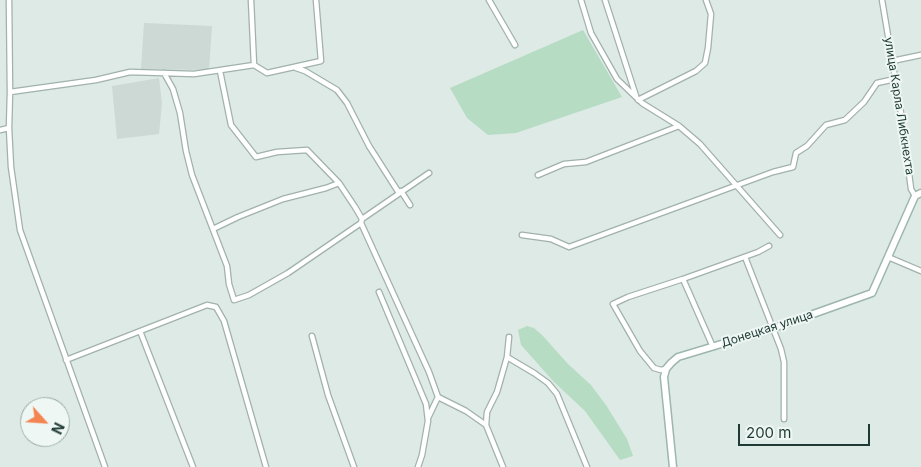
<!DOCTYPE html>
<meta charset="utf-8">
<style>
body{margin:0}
#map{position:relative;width:921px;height:467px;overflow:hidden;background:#deeae5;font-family:Inter,sans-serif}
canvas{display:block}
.north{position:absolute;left:20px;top:397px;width:50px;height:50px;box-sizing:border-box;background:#eef7f3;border:1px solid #9baba7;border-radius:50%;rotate:116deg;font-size:14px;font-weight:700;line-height:20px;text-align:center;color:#1f3934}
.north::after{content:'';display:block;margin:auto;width:18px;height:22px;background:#f48552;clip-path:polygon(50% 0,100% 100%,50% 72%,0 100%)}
.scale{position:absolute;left:738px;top:424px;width:132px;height:22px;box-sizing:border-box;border:2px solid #1f3934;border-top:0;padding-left:6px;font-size:15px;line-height:18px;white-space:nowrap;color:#1f3934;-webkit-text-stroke:4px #eef7f3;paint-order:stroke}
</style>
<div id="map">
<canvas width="921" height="467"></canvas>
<div class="north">N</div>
<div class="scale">200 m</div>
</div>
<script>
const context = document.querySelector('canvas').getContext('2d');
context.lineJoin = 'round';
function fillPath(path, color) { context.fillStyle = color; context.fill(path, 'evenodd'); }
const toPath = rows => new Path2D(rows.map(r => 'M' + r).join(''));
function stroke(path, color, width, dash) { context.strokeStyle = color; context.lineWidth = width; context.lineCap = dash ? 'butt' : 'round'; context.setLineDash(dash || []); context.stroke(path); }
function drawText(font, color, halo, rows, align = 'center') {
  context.font = font + ' Inter,sans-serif'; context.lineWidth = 4; context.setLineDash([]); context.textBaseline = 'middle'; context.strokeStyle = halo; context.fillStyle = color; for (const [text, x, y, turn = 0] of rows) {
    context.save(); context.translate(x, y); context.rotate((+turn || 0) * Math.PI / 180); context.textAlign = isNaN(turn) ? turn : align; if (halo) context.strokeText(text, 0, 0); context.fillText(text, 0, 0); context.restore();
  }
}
const built = toPath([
 [144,23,212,26,209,70,141,69],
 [159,78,162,103,159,134,117,139,112,86]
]);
const green = toPath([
 [583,30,622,97,516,133,488,135,467,118,450,88],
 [527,326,534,328,543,336,568,364,591,385,606,405,627,439,633,456,620,460,585,411,554,382,521,345,518,330]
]);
const street = toPath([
 [251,0,254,65],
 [489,0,515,45],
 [581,0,591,33,617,79,642,103,679,126,700,144,780,235],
 [605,0,636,96],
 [882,0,902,119,911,189,915,196],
 [892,61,921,55],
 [296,68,305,71,337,90,347,103,369,146,399,193],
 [220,71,231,125,256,157,277,152,307,150,339,183,355,207,362,219,361,223,429,372,438,397,428,418],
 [164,73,173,89,180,113,186,151,192,175,227,266,229,284,234,300,249,295,288,273,361,223],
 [10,92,96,80,130,72,194,74,254,65,267,73,321,61,316,0],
 [638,100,696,71,705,63,708,48,711,14,706,0],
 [9,128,11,167,20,230,105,467],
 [0,130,9,128,10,92,9,0],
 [538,175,564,164,586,162,679,126],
 [401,191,410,205],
 [362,219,429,173],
 [213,229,238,217,283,199,326,188,339,183],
 [522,235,551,239,569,247,773,172,793,167,796,153,807,146,826,125,845,120,864,102,877,83,895,79],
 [745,257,781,349,784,362,784,419],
 [888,257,921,271],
 [683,279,713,347],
 [379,292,426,404,428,421,422,455,418,467],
 [140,331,193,467],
 [312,336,328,395,354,467],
 [507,357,534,373,548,383,557,394,587,467],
 [66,360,207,305,216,307,224,321,266,467],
 [666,369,661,370,654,368,640,351,613,304,628,297,683,279,758,252,769,246],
 [438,397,466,411,486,425,503,467],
 [486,425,487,412,497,392,507,357,509,337]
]);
const secondary = toPath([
 [673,467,664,377,666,369,671,363,678,357,771,329,872,293,915,196,921,193]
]);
const streetNames = [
 ["улица Карла Либкнехта",899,106,81],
 ["Донецкая улица",767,329,-18]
];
fillPath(built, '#ccd9d4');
fillPath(green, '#b6dcc3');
stroke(street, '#a1b1ac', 7);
stroke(secondary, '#9db6ae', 9);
stroke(street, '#fff', 4.5);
stroke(secondary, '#fff', 6);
drawText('12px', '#1f3934', '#eef7f3', streetNames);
</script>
